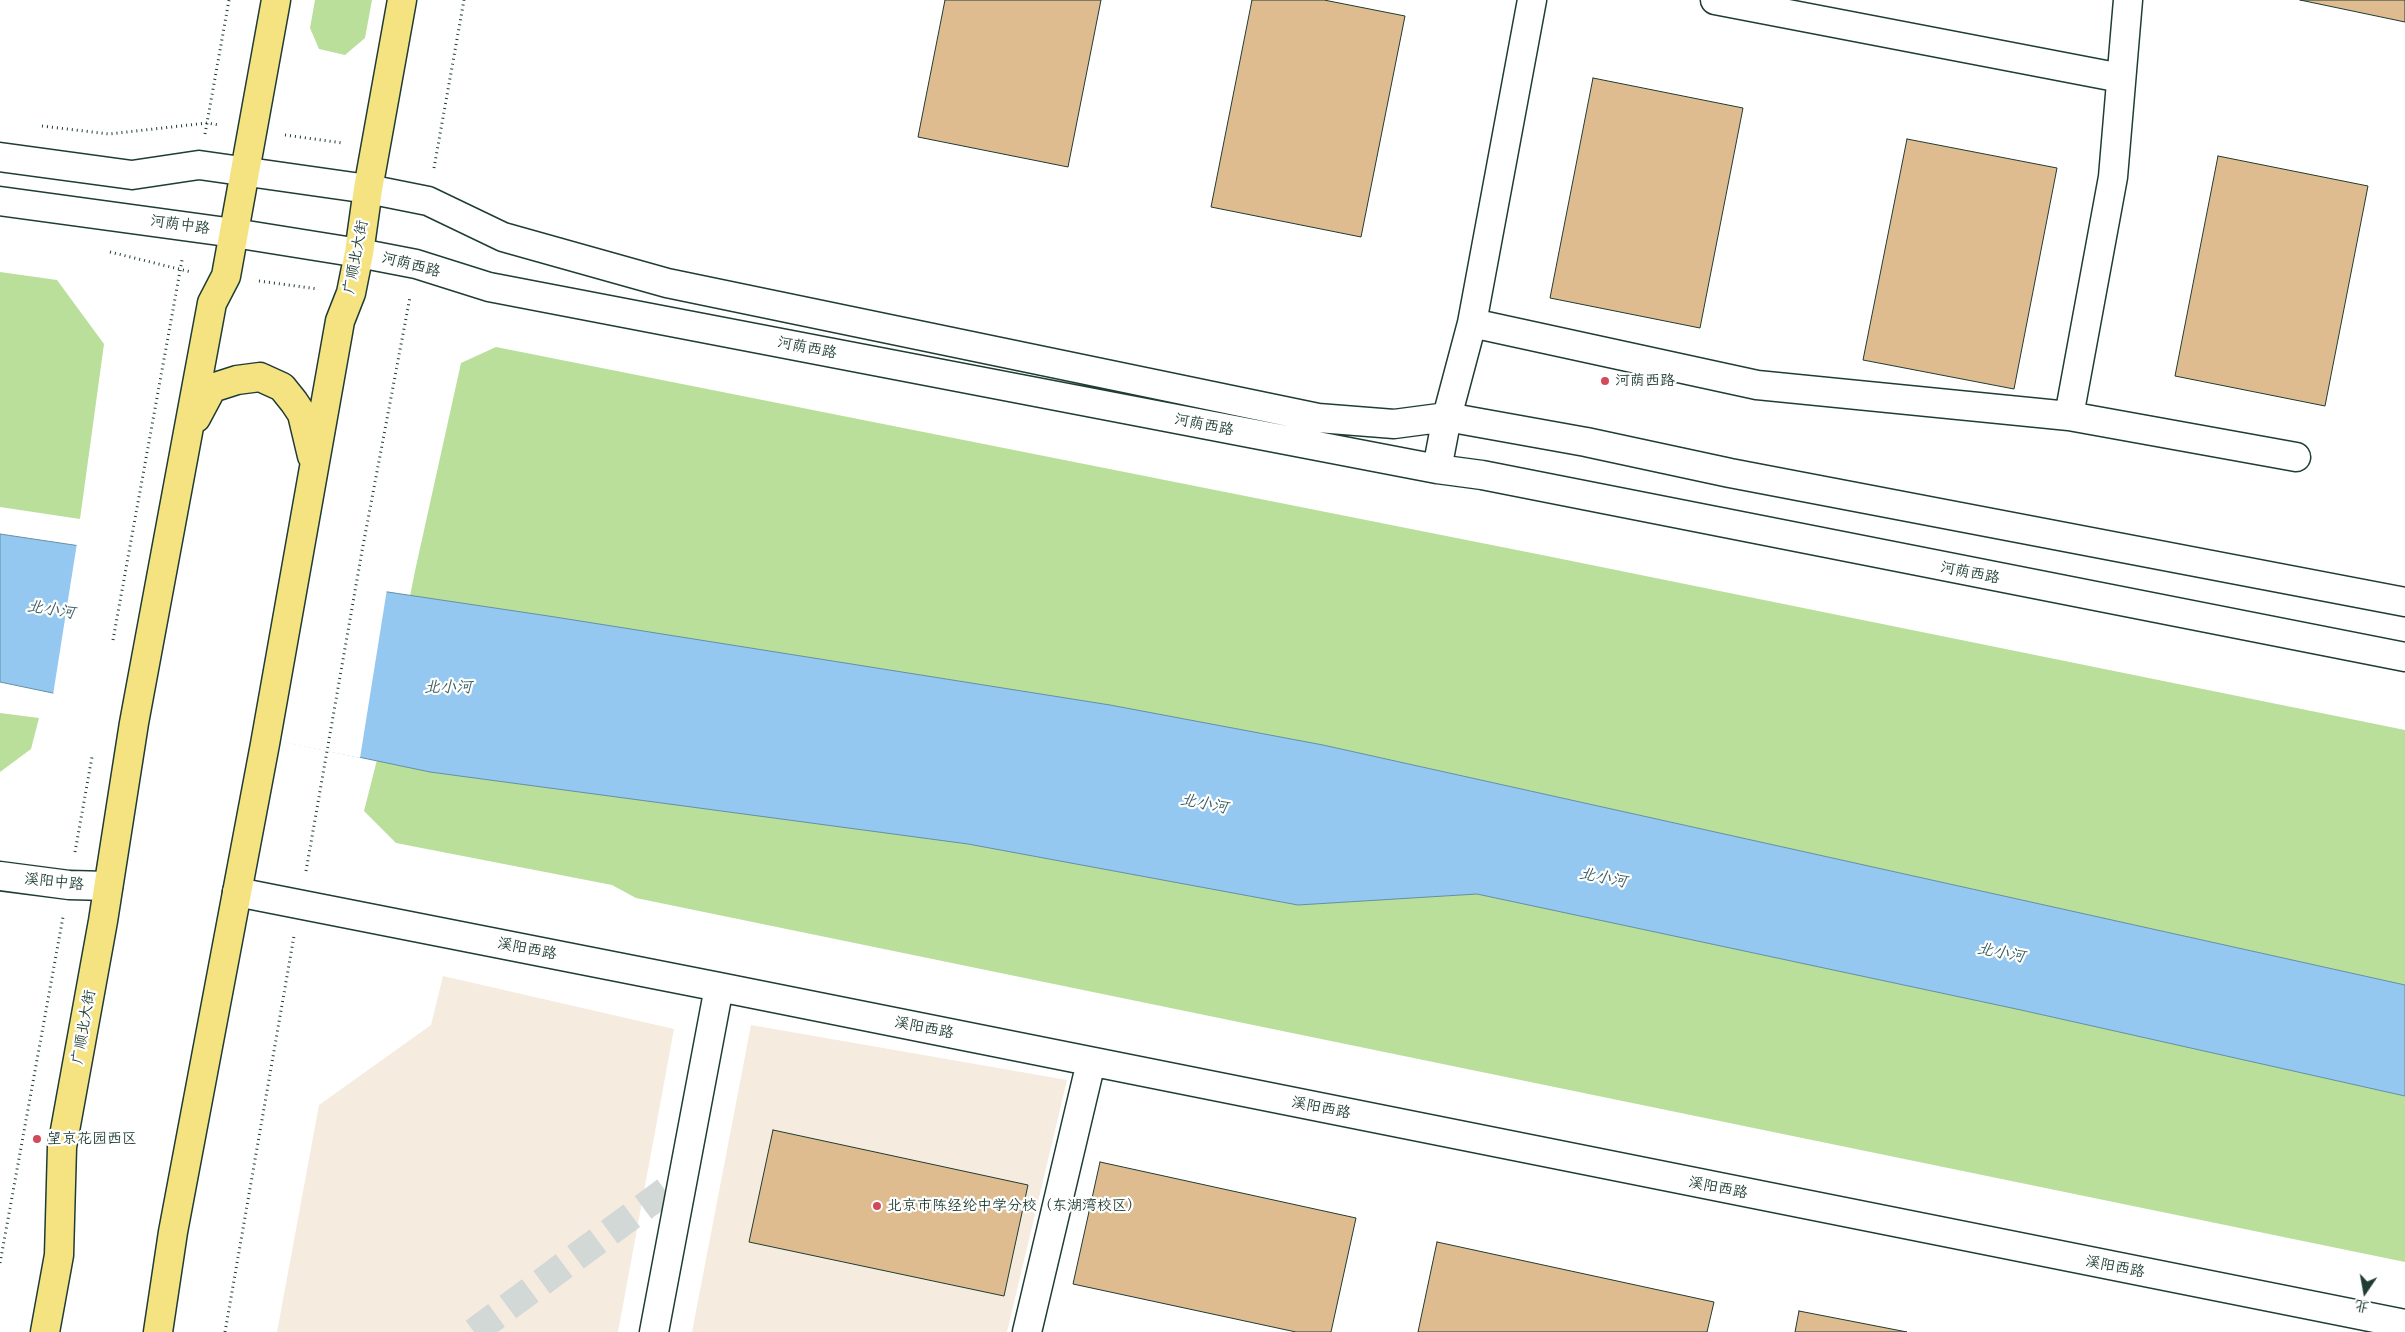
<!DOCTYPE html>
<meta charset="utf-8">
<style>
body{margin:0}
#map{position:relative;width:2405px;height:1332px;overflow:hidden;background:#fff;font-family:"Playpen Sans","LXGW WenKai TC",sans-serif}
canvas{display:block}
.north{position:absolute;left:2340px;top:1267px;width:50px;height:50px;-webkit-text-stroke:4px #fff;paint-order:stroke;rotate:192deg;font-size:14px;font-weight:700;line-height:20px;text-align:center;color:#1f3d34}
.north::after{content:'';display:block;margin:auto;width:18px;height:22px;background:#1f3d34;clip-path:polygon(50% 0,100% 100%,50% 72%,0 100%)}
</style>
<div id="map">
<canvas width="2405" height="1332"></canvas>
<div class="north">北</div>
</div>
<script>
const context = document.querySelector('canvas').getContext('2d');
context.lineJoin = 'round';
function fillPath(path, color) { context.fillStyle = color; context.fill(path, 'evenodd'); }
const toPath = rows => new Path2D(rows.map(r => 'M' + r).join(''));
function stroke(path, color, width, dash) { context.strokeStyle = color; context.lineWidth = width; context.lineCap = dash ? 'butt' : 'round'; context.setLineDash(dash || []); context.stroke(path); }
function drawText(font, color, halo, rows, align = 'center') {
  context.font = font + ' "Playpen Sans","LXGW WenKai TC",sans-serif'; context.lineWidth = 4.5; context.setLineDash([]); context.textBaseline = 'middle'; context.strokeStyle = halo; context.fillStyle = color; for (const [text, x, y, turn = 0] of rows) {
    context.save(); context.translate(x, y); context.rotate((+turn || 0) * Math.PI / 180); context.textAlign = isNaN(turn) ? turn : align; if (halo) context.strokeText(text, 0, 0); context.fillText(text, 0, 0); context.restore();
  }
}
const built = toPath([
 [443,976,674,1029,618,1332,277,1332,319,1105,431,1025],
 [751,1025,1067,1080,1007,1332,692,1332]
]);
const green = toPath([
 [315,0,372,0,365,38,345,55,319,49,310,28],
 [0,272,57,280,104,344,80,519,0,507],
 [496,347,1547,556,2405,730,2405,1262,636,898,612,885,396,843,364,811,380,748,415,571,461,363],
 [0,713,39,718,31,749,0,772]
]);
const water = toPath([
 [0,534,555,617,1110,705,1323,745,2405,985,2405,1096,2021,1010,1477,894,1298,905,968,844,430,772,0,682,0,534]
]);
const pier = toPath([
 [77,543,387,589,360,758,53,695]
]);
const building = toPath([
 [945,0,1101,0,1068,167,918,137,945,0],
 [1252,0,1324,0,1405,16,1361,237,1211,207,1252,0],
 [2300,0,2405,0,2405,22,2300,0],
 [1593,78,1743,108,1700,328,1550,298,1593,78],
 [1907,139,2057,168,2014,389,1863,360,1907,139],
 [2218,156,2368,186,2325,406,2175,376,2218,156],
 [773,1130,1028,1185,1004,1296,749,1242,773,1130],
 [1100,1162,1356,1218,1331,1332,1296,1332,1073,1284,1100,1162],
 [1437,1242,1714,1302,1707,1332,1418,1332,1437,1242],
 [1799,1311,1907,1332,1795,1332,1799,1311]
]);
const minorTunnel = toPath([
 [474,1332,683,1178]
]);
const path = toPath([
 [42,126,109,134,207,123,219,125],
 [205,134,229,0],
 [285,135,343,143],
 [434,168,464,0],
 [110,252,191,272],
 [259,281,318,289],
 [113,640,182,260],
 [75,852,92,757],
 [306,871,362,551,410,297],
 [0,1263,63,917],
 [225,1332,294,936]
]);
const minor = toPath([
 [1715,0,2121,78],
 [0,157,132,175,199,165,368,189,428,201,503,237,667,283,1318,418,1394,424,1447,417,1586,442,1730,473,2405,602],
 [0,201,234,233,359,253,416,264,489,287,1437,469,1482,475,2405,657],
 [1472,323,1757,385,2069,416,2113,177,2128,0],
 [2069,416,2296,457],
 [1437,469,1447,417,1472,323,1532,0],
 [0,876,69,885,108,886],
 [237,892,719,987,2405,1324],
 [654,1332,719,987],
 [1027,1332,1091,1062]
]);
const major = toPath([
 [196,418,212,388,237,380,260,377,282,387,294,402,302,414,312,456],
 [45,1332,59,1255,62,1147,103,921,134,723,212,303,226,276,276,0],
 [158,1332,173,1232,265,744,340,321,351,293,359,253,368,189,402,0]
]);
const markers = [
 [1605,381,5,"#d1495b"],
 [37,1139,5,"#d1495b"],
 [877,1206,5,"#d1495b"]
];
const streetNames = [
 ["河荫中路",180,225,8],
 ["广顺北大街",356,257,-79],
 ["河荫西路",411,265,14],
 ["河荫西路",807,348,11],
 ["河荫西路",1204,425,11],
 ["河荫西路",1970,573,11],
 ["溪阳中路",54,882,6],
 ["溪阳西路",527,949,11],
 ["广顺北大街",84,1027,-80],
 ["溪阳西路",924,1028,11],
 ["溪阳西路",1321,1108,11],
 ["溪阳西路",1718,1188,11],
 ["溪阳西路",2115,1267,11]
];
const poiNames = [
 ["河荫西路",1615,381],
 ["望京花园西区",47,1139],
 ["北京市陈经纶中学分校（东湖湾校区）",887,1206]
];
const waterNames = [
 ["北小河",51,610,9],
 ["北小河",448,688],
 ["北小河",1204,804,11],
 ["北小河",1603,878,11],
 ["北小河",2001,953,11]
];
fillPath(built, '#f5ebde');
fillPath(green, '#b9df9a');
fillPath(water, '#94c8f1');
stroke(water, '#6590a5', 1);
fillPath(pier, '#fff');
fillPath(building, '#debc90');
stroke(building, '#1f3d34', 1);
stroke(minorTunnel, '#d2d8d6', 28, [28, 14]);
stroke(minor, '#1f3d34', 31);
stroke(major, '#1f3d34', 31);
stroke(path, '#1f3d34', 3, [1, 4]);
stroke(minor, '#fff', 28);
stroke(major, '#f5e382', 28);
for (const [x, y, r, color] of markers) { const dot = new Path2D(); dot.arc(x, y, r, 0, 2 * Math.PI); context.fillStyle = color; context.fill(dot); stroke(dot, '#fff', 2); }
drawText('15px', '#1f3d34', '#fff', streetNames);
drawText('15px', '#1f3d34', '#fff', poiNames, 'left');
drawText('italic 16px', '#3c6063', '#fff', waterNames);
</script>
